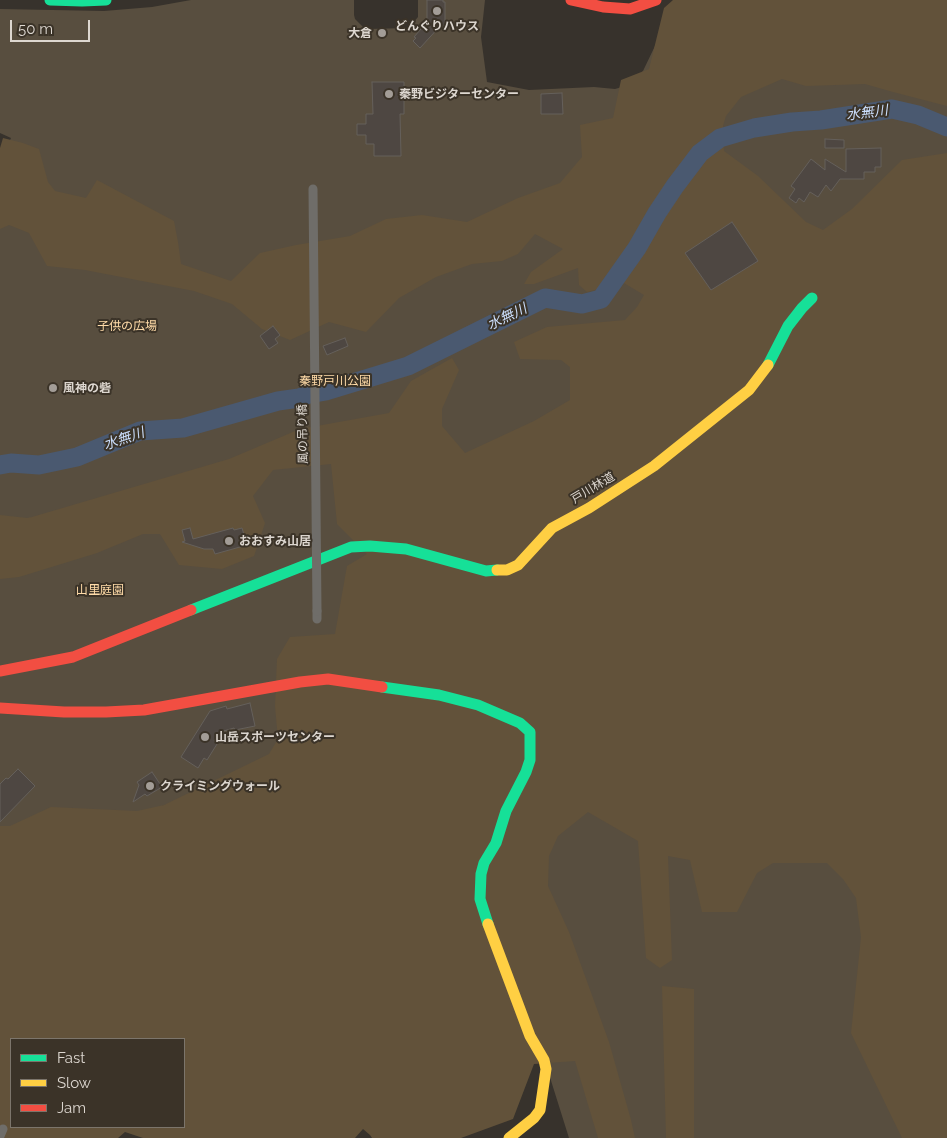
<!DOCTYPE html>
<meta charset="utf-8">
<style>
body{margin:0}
#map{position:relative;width:947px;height:1138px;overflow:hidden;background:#37322c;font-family:Raleway,sans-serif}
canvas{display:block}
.legend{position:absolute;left:10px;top:1038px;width:175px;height:90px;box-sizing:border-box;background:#3b3328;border:1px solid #7c756b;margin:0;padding:6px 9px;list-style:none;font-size:15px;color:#ddd7d0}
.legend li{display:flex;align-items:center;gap:10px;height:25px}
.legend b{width:25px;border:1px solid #7c756b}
.scale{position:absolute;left:10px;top:20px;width:80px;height:22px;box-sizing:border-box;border:2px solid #ddd7d0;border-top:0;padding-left:6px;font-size:15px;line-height:18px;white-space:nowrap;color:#ddd7d0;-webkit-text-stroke:4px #3b3328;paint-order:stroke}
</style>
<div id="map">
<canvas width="947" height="1138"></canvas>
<ul class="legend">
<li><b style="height:6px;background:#16e098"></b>Fast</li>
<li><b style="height:6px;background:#ffcf43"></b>Slow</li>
<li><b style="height:6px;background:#f24e42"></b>Jam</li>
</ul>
<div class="scale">50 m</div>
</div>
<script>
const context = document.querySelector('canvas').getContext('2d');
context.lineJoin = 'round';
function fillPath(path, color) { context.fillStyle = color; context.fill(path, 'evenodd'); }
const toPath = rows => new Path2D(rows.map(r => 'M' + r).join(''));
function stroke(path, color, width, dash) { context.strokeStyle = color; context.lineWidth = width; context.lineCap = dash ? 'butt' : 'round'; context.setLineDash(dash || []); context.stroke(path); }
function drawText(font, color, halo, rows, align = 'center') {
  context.font = font + ' Raleway,"Noto Sans JP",sans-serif'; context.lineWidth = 4; context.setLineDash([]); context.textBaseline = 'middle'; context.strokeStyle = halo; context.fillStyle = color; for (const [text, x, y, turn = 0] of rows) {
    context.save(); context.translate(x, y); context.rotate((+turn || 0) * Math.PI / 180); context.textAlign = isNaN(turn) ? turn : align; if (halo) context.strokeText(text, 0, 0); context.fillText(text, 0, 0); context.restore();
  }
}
const green = toPath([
 [191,0,354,0,354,15,355,19,363,27,369,29,408,28,412,24,418,17,418,0,485,0,481,37,487,82,529,90,594,87,615,89,629,85,643,71,677,0,947,0,947,267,649,644,0,860,0,163,11,138,0,133,0,9,104,11,152,7],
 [594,799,813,843,858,859,930,1138,569,1138,526,1001,500,858]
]);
const forest = toPath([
 [673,0,947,0,947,106,893,92,865,84,806,86,782,79,741,97,726,116,723,126,724,151,758,176,806,222,823,230,852,209,902,160,947,153,947,1138,902,1138,851,1033,861,937,856,898,843,879,827,863,773,863,757,873,737,912,702,912,690,860,668,856,672,960,660,968,646,958,638,841,588,812,558,836,549,856,548,886,569,932,609,1042,631,1120,635,1138,598,1138,575,1061,534,1064,513,1119,461,1138,372,1138,370,1135,363,1129,355,1138,143,1138,125,1132,118,1138,0,1138,0,826,10,826,51,807,137,811,164,805,269,754,278,739,275,706,277,659,290,637,335,634,347,566,367,554,337,524,331,464,273,470,253,496,265,523,254,556,222,569,179,565,160,534,143,534,97,553,19,577,0,579,0,515,27,518,32,517,229,459,300,429,389,413,411,381,452,358,459,370,442,409,442,426,465,453,534,421,570,400,570,367,561,360,520,359,514,342,547,327,625,320,637,307,644,295,624,283,587,292,579,285,578,268,534,284,524,284,531,272,563,249,535,234,518,254,502,261,472,264,436,277,399,298,366,332,329,322,290,340,262,329,232,304,194,291,85,270,47,266,29,233,9,225,0,229,0,148,3,138,23,143,39,149,48,182,55,191,86,198,97,180,174,221,178,242,181,264,231,281,260,253,296,245,350,236,386,219,422,215,467,222,518,198,560,183,582,157,580,125,613,118,621,80,649,69,664,8],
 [11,1039,184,1039,184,1127,11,1127],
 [662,986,694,989,694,1138,666,1138]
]);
const river = toPath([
 [0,465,11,463,39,465,77,457,140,431,183,428,278,401,299,398,309,394,326,391,408,366,545,298,582,304,601,299,637,248,657,213,675,186,700,153,720,138,754,128,792,122,821,120,892,109,918,115,947,127]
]);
const building = toPath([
 [427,0,443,0,443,2,445,2,445,26,440,26,420,48,413,41,416,38,414,37,427,22,427,0],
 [372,82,404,82,404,114,400,114,401,156,374,156,374,144,366,144,366,135,357,135,357,124,366,124,366,114,373,114,372,82],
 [562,93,563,114,541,114,541,94,562,93],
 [825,139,844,140,844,148,825,148,825,139],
 [881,148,881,167,875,167,875,172,864,172,864,179,840,179,831,191,826,185,818,197,810,192,804,202,799,198,796,203,789,198,795,189,791,186,811,159,825,170,825,159,846,172,846,149,881,148],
 [732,222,758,261,711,290,685,253,732,222],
 [273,326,280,335,275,339,278,343,269,349,260,336,273,326],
 [345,338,348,346,327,355,323,346,345,338],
 [190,528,193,539,233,528,234,530,242,528,247,545,215,554,213,549,204,549,182,542,185,541,182,530,190,528],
 [250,703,255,726,235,730,234,728,220,732,214,741,217,744,207,760,204,758,198,768,181,757,210,711,226,706,227,709,250,703],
 [18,769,35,786,0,822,0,784,6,778,8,779,18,769],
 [152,772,162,787,147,796,145,794,133,802,139,785,137,782,152,772]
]);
const street = toPath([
 [317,611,317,619],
 [0,1136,3,1129]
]);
const fast = toPath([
 [50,0,82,1,106,0],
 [768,365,788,326,802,308,812,298],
 [191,610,351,547,370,546,406,549,486,571,497,570],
 [382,687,439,695,478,705,520,723,530,732,530,760,526,772,506,811,496,843,484,863,481,874,480,899,488,924]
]);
const slow = toPath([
 [497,570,507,570,518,565,552,528,589,508,654,466,749,390,768,365],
 [488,924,530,1036,544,1060,546,1069,540,1110,534,1118,509,1138]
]);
const jam = toPath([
 [571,0,603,7,630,9,656,0],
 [0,671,73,657,191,610],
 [0,708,64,712,106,712,144,710,300,682,328,679,382,687]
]);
const streetBridge = toPath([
 [313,189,317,611]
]);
const markers = [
 [437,11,5,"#a39d97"],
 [382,33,5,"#a39d97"],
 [389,94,5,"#a39d97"],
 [53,388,5,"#a39d97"],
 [229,541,5,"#a39d97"],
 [205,737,5,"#a39d97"],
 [150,786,5,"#a39d97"]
];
const poiNames = [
 ["どんぐりハウス",437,26,"center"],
 ["大倉",372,33,"right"],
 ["秦野ビジターセンター",399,94],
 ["風神の砦",63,388],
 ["おおすみ山居",239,541],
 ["山岳スポーツセンター",215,737],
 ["クライミングウォール",160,786]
];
const parkNames = [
 ["子供の広場",127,326],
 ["秦野戸川公園",335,381],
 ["山里庭園",100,590]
];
const streetNames = [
 ["風の吊り橋",303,434,-91],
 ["戸川林道",593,488,-31]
];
const waterNames = [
 ["水無川",867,113,-7],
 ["水無川",507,317,-26],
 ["水無川",124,439,-19]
];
fillPath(green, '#584e3f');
fillPath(forest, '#62523a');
stroke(river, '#4a5970', 19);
fillPath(building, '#4e4742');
stroke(building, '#65605b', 1);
stroke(street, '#6f6d69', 9);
stroke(fast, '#16e098', 11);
stroke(slow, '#ffcf43', 11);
stroke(jam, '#f24e42', 11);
stroke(streetBridge, '#6f6d69', 9);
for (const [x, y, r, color] of markers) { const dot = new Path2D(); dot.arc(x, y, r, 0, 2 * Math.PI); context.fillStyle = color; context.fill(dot); stroke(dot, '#3b3328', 2); }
drawText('bold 12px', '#ddd7d0', '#3b3328', poiNames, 'left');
drawText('12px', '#ffdba8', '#3b3328', parkNames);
drawText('12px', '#ddd7d0', '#3b3328', streetNames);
drawText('italic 14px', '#cbdefc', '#3b3328', waterNames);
</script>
